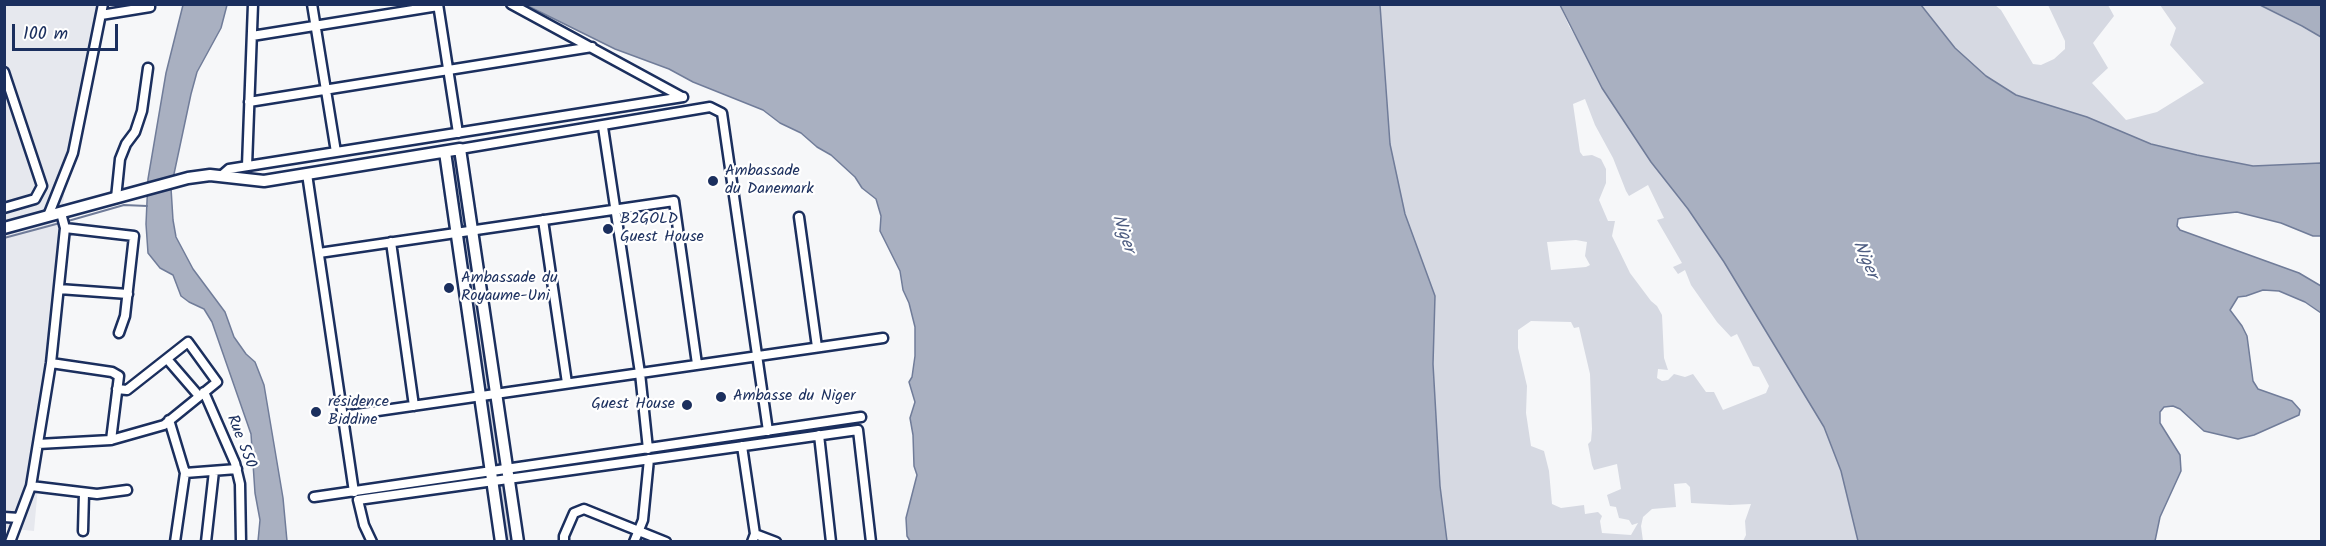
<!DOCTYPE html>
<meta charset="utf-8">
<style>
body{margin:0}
#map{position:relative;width:2326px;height:546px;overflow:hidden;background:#f6f7f9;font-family:Kalam,sans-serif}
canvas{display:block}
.frame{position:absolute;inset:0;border:6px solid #1b2f5e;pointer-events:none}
.scale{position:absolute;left:12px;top:24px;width:106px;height:27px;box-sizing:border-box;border:3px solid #1b2f5e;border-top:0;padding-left:8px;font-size:18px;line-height:21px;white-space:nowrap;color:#1b2f5e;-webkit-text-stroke:4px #fff;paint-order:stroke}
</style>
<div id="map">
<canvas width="2326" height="546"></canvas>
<div class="frame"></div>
<div class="scale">100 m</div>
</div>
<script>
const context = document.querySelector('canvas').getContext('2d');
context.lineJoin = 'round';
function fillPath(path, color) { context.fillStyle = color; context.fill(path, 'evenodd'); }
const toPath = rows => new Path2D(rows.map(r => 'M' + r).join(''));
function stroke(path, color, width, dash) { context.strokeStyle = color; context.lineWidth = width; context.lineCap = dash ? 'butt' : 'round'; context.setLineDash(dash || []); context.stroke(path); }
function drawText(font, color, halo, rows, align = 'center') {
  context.font = font + ' Kalam,sans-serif'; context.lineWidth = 4.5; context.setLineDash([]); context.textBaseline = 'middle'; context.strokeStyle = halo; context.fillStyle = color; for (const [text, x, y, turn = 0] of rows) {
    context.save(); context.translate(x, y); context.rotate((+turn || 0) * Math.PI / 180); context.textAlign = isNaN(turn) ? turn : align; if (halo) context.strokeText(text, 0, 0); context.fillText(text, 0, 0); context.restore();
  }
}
const built = toPath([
 [5,5,105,5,78,159,65,185,34,531,5,528]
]);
const green = toPath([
 [1380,4,1560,5,1569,26,1651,162,1688,209,1724,262,1824,427,1841,471,1858,541,1743,541,1746,535,1745,521,1751,504,1730,505,1691,503,1690,487,1686,483,1674,484,1676,507,1652,509,1643,517,1641,526,1643,541,1447,541,1440,486,1433,364,1435,296,1405,214,1390,144],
 [1585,99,1595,125,1613,158,1626,191,1629,196,1648,185,1664,218,1657,220,1682,263,1673,267,1678,274,1685,270,1691,285,1717,322,1731,337,1737,334,1753,366,1759,367,1769,386,1766,393,1723,410,1714,392,1706,392,1693,374,1685,377,1674,374,1668,380,1662,381,1657,378,1658,369,1668,370,1664,358,1662,315,1657,306,1651,301,1630,273,1612,236,1615,221,1608,221,1599,200,1606,183,1606,169,1601,159,1592,155,1583,156,1580,152,1573,104],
 [1576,240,1587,242,1585,256,1590,265,1586,267,1551,270,1547,242],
 [1531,321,1571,322,1574,328,1579,327,1590,374,1592,429,1591,441,1588,444,1592,465,1594,470,1617,464,1621,489,1607,495,1610,506,1616,507,1619,518,1629,520,1632,525,1638,523,1631,535,1602,533,1600,521,1602,516,1598,512,1585,514,1584,505,1561,508,1552,504,1549,471,1544,451,1531,446,1526,413,1527,386,1518,348,1518,330],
 [1921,5,1995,5,2001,10,2033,64,2041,65,2054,59,2065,49,2065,41,2048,5,2108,5,2114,16,2093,43,2108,68,2092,83,2126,120,2157,112,2204,83,2170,45,2176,28,2160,5,2260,5,2321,37,2321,163,2253,166,2197,155,2151,144,2087,117,2016,95,1986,76,1955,48],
 [456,156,512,541,505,541,450,157]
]);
const water = toPath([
 [183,5,227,5,221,28,197,72,191,94,171,188,173,220,176,237,193,269,225,312,234,337,246,354,255,362,264,385,283,498,287,541,258,541,260,520,255,493,251,434,212,322,204,309,189,302,181,296,173,275,160,268,148,253,146,224,148,179,166,73,183,5],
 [526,5,1380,5,1390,144,1405,214,1435,296,1433,364,1440,486,1447,541,910,541,907,536,906,518,917,475,914,466,913,435,910,418,915,402,909,382,912,377,915,356,915,327,909,303,903,290,900,271,880,231,881,216,876,199,862,188,855,177,831,155,817,147,801,133,780,123,763,110,693,82,669,69,615,49,526,5],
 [1560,5,1921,5,1955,48,1986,76,2016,95,2087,117,2151,144,2197,155,2253,166,2321,163,2321,236,2313,236,2281,223,2237,212,2181,218,2178,219,2177,226,2180,230,2299,273,2321,286,2321,313,2305,302,2279,291,2263,290,2246,296,2238,297,2230,310,2242,326,2247,336,2253,381,2258,389,2292,401,2300,410,2299,415,2254,435,2238,439,2204,431,2180,409,2173,406,2164,407,2160,412,2160,423,2180,455,2181,471,2160,517,2155,541,1858,541,1841,471,1824,427,1724,262,1688,209,1651,162,1602,88,1560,5],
 [2260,5,2321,5,2321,37,2302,26,2260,5]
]);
const stream = toPath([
 [68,221,124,205,147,206],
 [4,238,60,223]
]);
const minor = toPath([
 [312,4,336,152],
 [438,4,458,133],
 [511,4,682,97],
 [101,15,150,7],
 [252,36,438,6],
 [4,72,42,186,35,199,4,208],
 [249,102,592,47],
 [603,127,640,373,648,449],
 [460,149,710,107,722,113,768,431],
 [247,166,253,4],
 [307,174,354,492],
 [221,176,229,169,683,97],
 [116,198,120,159,126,144,135,132,142,111,148,68],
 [48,216,73,153,103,4],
 [799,217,817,347],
 [543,220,567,383],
 [65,228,134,236,125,316,119,333],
 [391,242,414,406],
 [319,253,674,201,697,364],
 [59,289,128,294],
 [167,359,199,396],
 [51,363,112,372,119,376,111,440],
 [204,392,235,463,240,484,241,542],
 [343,416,883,338],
 [169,420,185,473,175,542],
 [819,435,831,542],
 [38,444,111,440,164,425,217,382,188,342,127,390,117,389],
 [742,446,755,534,752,542],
 [185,473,237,469],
 [31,486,97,494,127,490],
 [314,497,861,417],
 [4,517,19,518],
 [83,531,84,493],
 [755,534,776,542],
 [10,542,31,486,51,363,65,228,61,213],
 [206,542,214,471],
 [372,542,364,525,358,500,858,430,871,542],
 [564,542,564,536,574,513,584,509,666,542],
 [634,542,643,520,649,459]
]);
const tertiary = toPath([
 [445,152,501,542],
 [4,228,188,178,210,175,264,181,460,149,518,542]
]);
const markers = [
 [713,181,6,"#1b2f5e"],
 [608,229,6,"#1b2f5e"],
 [449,288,6,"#1b2f5e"],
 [721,397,6,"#1b2f5e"],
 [687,405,6,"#1b2f5e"],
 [316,412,6,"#1b2f5e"]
];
const poiNames = [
 ["Ambassade",725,172],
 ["du Danemark",725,190],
 ["B2GOLD",620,220],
 ["Guest House",620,238],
 ["Ambassade du",461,279],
 ["Royaume-Uni",461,297],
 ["Ambasse du Niger",733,397],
 ["résidence",328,403],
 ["Biddine",328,421],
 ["Guest House",675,405,"right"]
];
const streetNames = [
 ["Rue 550",240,442,69]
];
const waterNames = [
 ["Niger",1122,234,71],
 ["Niger",1864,260,67]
];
fillPath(built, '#e6e8ee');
fillPath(green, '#d6d9e2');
fillPath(water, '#a9b0c1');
stroke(water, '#707c99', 1.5);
stroke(stream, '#707c99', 2);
stroke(minor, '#1b2f5e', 13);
stroke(tertiary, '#1b2f5e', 15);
stroke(minor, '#fff', 8);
stroke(tertiary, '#fff', 10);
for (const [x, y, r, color] of markers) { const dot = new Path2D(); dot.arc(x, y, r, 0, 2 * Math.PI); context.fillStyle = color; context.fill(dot); stroke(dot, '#fff', 2); }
drawText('16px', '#1b2f5e', '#fff', poiNames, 'left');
drawText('16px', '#1b2f5e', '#fff', streetNames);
drawText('italic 18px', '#4d5c81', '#fff', waterNames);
</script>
